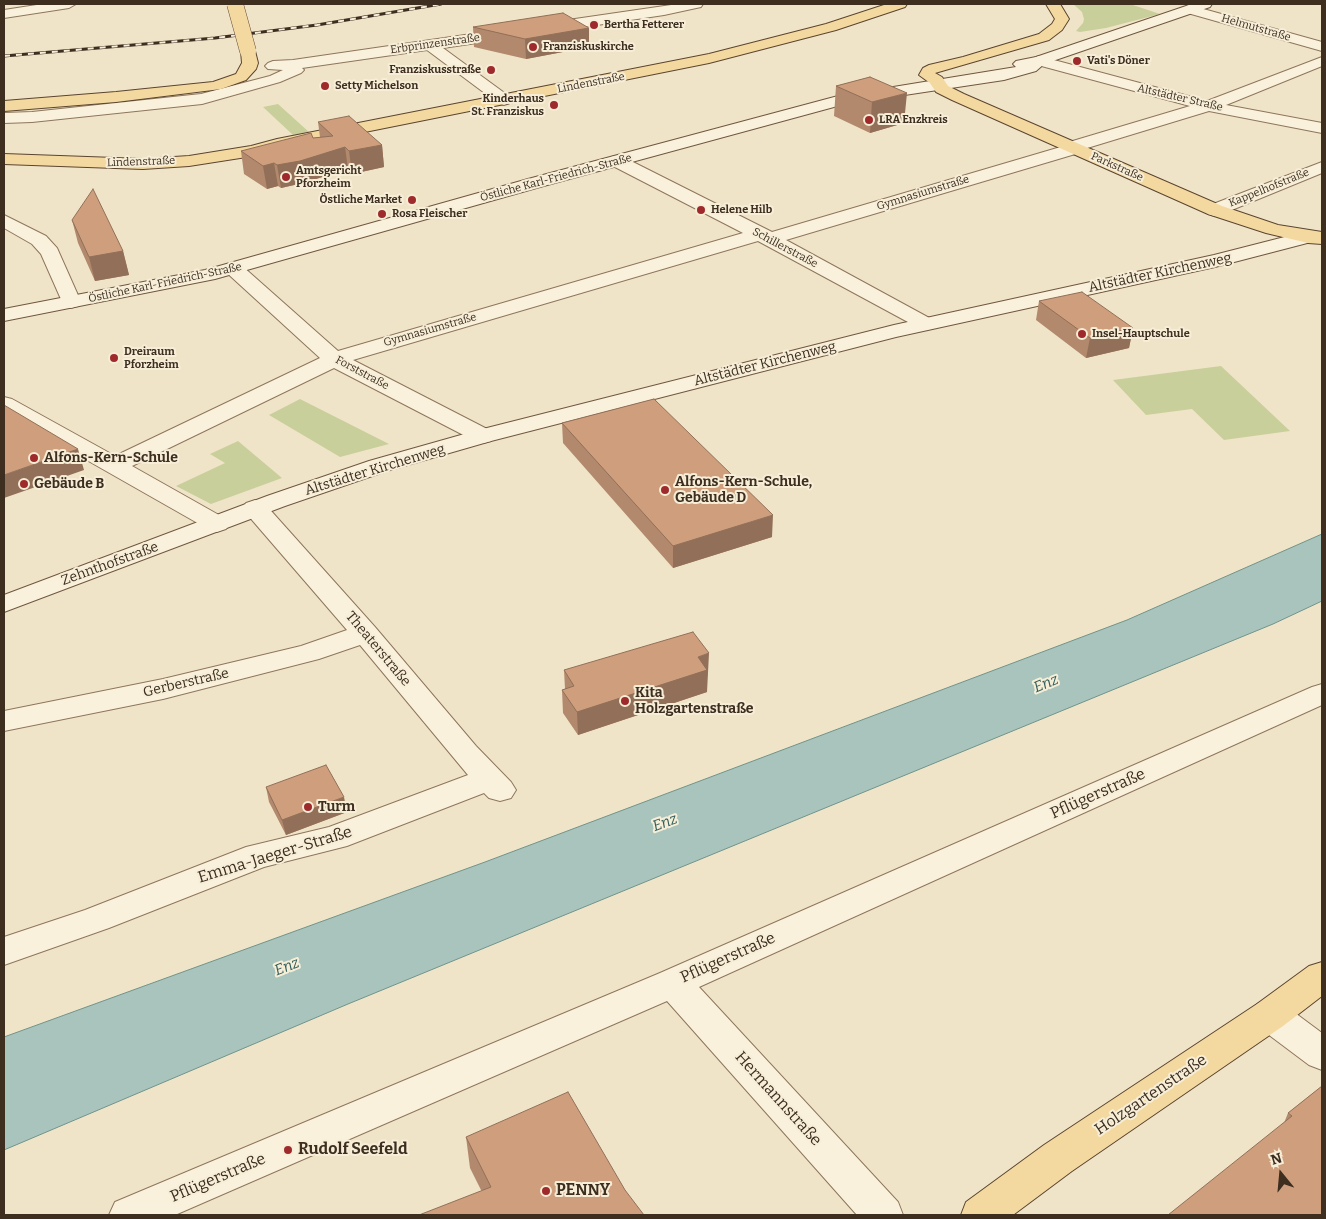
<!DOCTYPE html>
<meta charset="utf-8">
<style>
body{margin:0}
#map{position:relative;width:1326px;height:1219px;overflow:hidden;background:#f0e4c8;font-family:Bitter,serif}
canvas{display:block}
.frame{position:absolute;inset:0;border:5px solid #3d2e20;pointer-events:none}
.north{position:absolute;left:1256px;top:1149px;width:50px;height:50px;-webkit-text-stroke:4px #f7eed8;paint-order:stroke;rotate:343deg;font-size:14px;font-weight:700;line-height:20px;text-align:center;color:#3d2e20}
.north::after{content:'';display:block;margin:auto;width:18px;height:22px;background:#3d2e20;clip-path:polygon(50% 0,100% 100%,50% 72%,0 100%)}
</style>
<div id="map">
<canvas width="1326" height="1219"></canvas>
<div class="frame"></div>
<div class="north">N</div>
</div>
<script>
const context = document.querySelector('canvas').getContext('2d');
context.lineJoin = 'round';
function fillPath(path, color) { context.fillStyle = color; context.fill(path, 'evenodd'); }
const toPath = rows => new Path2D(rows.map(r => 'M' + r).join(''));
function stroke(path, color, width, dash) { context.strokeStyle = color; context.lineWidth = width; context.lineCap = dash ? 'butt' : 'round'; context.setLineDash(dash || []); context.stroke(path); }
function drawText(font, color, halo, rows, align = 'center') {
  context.font = font + ' Bitter,serif'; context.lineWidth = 4; context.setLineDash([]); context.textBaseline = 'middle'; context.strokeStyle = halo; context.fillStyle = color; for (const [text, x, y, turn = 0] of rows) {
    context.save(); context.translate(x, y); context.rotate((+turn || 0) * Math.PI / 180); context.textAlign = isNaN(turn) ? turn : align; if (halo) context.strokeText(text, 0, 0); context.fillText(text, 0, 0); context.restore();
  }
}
const green = toPath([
 [1073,4,1130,4,1160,14,1106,28,1080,32,1076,31,1083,23,1084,19,1082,12],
 [278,104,309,132,293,135,263,107],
 [1221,366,1290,431,1224,440,1192,409,1146,415,1113,380],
 [300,399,389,444,340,457,269,415],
 [238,441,282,478,211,504,176,486,225,463,210,454]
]);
const water = toPath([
 [1322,534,1322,601,1273,624,348,1004,4,1150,4,1037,485,862,1127,620,1322,534]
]);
const street = toPath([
 [43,4,76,4,69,8,4,18,4,10,43,4],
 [678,4,703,4,701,7,664,15,443,48,510,97,512,100,510,103,504,105,498,103,427,50,302,68,304,70,301,73,280,82,202,104,32,122,4,123,4,113,32,112,201,94,270,76,283,70,268,69,265,66,268,63,273,61,293,60,678,4],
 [1189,5,1322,42,1322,51,1184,12,1182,9,1189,5],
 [1039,56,1207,101,1322,57,1322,66,1226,105,1322,123,1322,133,1209,111,1084,149,1082,152,786,240,933,320,937,324,933,328,926,330,919,328,758,241,353,360,491,431,495,436,491,441,483,443,475,441,334,368,132,466,226,519,230,524,226,529,217,532,208,529,4,413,4,397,12,399,115,456,320,358,227,273,224,269,227,265,234,263,241,265,338,351,743,233,611,165,608,161,611,157,617,156,623,157,772,232,1064,146,1066,143,1190,106,1034,64,1031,61,1034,58,1039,56],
 [1322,162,1322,173,1222,214,1215,216,1208,214,1206,210,1208,206,1322,162],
 [4,215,46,236,57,248,81,302,78,306,71,308,64,306,41,254,32,244,4,228,4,215],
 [255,500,264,503,375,627,476,746,511,782,516,790,511,798,500,801,489,798,484,793,347,846,264,867,109,928,4,965,4,937,85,910,246,847,329,827,468,775,360,645,319,659,163,699,4,731,4,711,163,679,301,646,347,630,246,513,242,508,246,503,255,500],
 [1322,684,1322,705,699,987,898,1202,903,1215,857,1215,667,1001,175,1215,109,1215,115,1202,660,973,1312,687,1322,684],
 [1270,1000,1283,1004,1322,1033,1322,1070,1309,1065,1257,1026,1252,1015,1257,1004,1270,1000]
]);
const secondary = toPath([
 [1192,4,1212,4,1210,7,1044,64,1036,71,1004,80,845,104,540,187,215,279,4,321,4,309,205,270,528,179,838,96,1016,67,1013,64,1016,61,1036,57,1192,4],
 [1308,231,1315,233,1318,237,1315,241,1215,267,896,337,491,441,387,471,285,506,4,612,4,595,267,496,369,461,475,431,894,325,1214,255,1308,231]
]);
const primary = toPath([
 [887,4,907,4,905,7,836,30,709,63,280,149,253,156,189,166,143,169,4,164,4,154,143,159,189,156,251,146,277,139,709,54,826,24,887,4],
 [1046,4,1060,4,1069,19,1062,30,1049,40,935,73,942,77,948,86,964,94,1222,206,1278,225,1322,232,1322,244,1308,243,1266,233,1208,214,952,100,936,92,930,83,919,75,923,68,929,65,963,57,1039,34,1052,24,1055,19,1046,4],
 [248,47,253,48,255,51,258,63,256,69,246,80,221,89,116,102,4,111,4,101,116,92,213,82,236,74,242,63,241,51,243,48,248,47],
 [1322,962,1322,996,1283,1026,1072,1171,1013,1215,961,1215,966,1202,1044,1145,1257,1004,1309,966,1322,962]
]);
const rail = toPath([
 [4,56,215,38,317,25,441,4]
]);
const primaryBridge = toPath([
 [235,4,248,51]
]);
const wall = toPath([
 [473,27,589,28,589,47,526,59,474,47],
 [870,77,904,123,870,133,834,116,836,86],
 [318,122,382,145,384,167,352,174,348,169,303,183,281,188,278,186,267,189,244,174,241,151,320,137],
 [72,220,123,251,129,275,95,281,78,243],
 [1039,301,1133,328,1129,348,1086,358,1036,320],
 [562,423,772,537,673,568,563,443],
 [564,670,708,675,707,676,707,692,578,735,563,713,562,690,565,689],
 [266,787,347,812,286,835,269,802],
 [1322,1086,1322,1215,1284,1123,1288,1113],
 [466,1137,625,1190,481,1190,470,1168]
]);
const shadedWall = toPath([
 [589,28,589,47,526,59,525,39],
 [907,93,904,123,870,133,872,102],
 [382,145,384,167,352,174,349,151],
 [345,147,348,169,303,183,281,188,277,165],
 [274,163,278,186,267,189,263,166],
 [123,251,129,275,95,281,89,257],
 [1133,328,1129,348,1086,358,1090,338],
 [78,449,84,470,4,498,4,475],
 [773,515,772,537,673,568,673,546],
 [709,653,707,692,578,735,577,712,698,657],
 [344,797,347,812,286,835,282,820]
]);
const building = toPath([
 [563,13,589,28,525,39,473,27,563,13],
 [870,77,907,93,872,102,836,86,870,77],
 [349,116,382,145,349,151,345,147,300,161,277,165,274,163,263,166,241,151,311,133,313,138,333,136,318,122,349,116],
 [93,189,123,251,89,257,72,220,93,189],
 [1082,292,1133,328,1090,338,1039,301,1082,292],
 [654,399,773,515,673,546,562,423,654,399],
 [4,405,78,449,4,475,4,405],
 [693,632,709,653,698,657,707,670,577,712,562,690,574,686,564,670,693,632],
 [326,765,344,797,282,820,266,787,326,765],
 [1322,1086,1322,1215,1168,1215,1292,1116,1288,1113,1322,1086],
 [568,1092,625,1190,644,1215,419,1215,491,1187,466,1137,568,1092]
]);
const markers = [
 [594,25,5,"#9e2a2b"],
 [533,47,5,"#9e2a2b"],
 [1077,61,5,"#9e2a2b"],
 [491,70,5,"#9e2a2b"],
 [325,86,5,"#9e2a2b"],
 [554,105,5,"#9e2a2b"],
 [869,120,5,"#9e2a2b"],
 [286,177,5,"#9e2a2b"],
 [412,200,5,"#9e2a2b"],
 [701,210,5,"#9e2a2b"],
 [382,214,5,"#9e2a2b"],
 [1082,334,5,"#9e2a2b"],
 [114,358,5,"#9e2a2b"],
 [34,458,5,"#9e2a2b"],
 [24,484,5,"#9e2a2b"],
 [665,490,5,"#9e2a2b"],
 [625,701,5,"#9e2a2b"],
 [308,807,5,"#9e2a2b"],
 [288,1150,5,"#9e2a2b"],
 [546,1191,5,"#9e2a2b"]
];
const farPoinames = [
 ["Bertha Fetterer",604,25],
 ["Franziskuskirche",543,47],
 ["Vati's Döner",1087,61],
 ["Franziskusstraße",481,70,"right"],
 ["Setty Michelson",335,86],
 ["Kinderhaus",544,99,"right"],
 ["St. Franziskus",544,112,"right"],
 ["LRA Enzkreis",879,120],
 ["Amtsgericht",296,171],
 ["Pforzheim",296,184],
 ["Östliche Market",402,200,"right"],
 ["Helene Hilb",711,210],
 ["Rosa Fleischer",392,214],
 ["Insel-Hauptschule",1092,334],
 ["Dreiraum",124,352],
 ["Pforzheim",124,365]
];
const farStreetnames = [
 ["Helmutstraße",1256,28,16],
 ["Erbprinzenstraße",435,44,-8],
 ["Lindenstraße",591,83,-11],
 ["Altstädter Straße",1180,98,13],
 ["Lindenstraße",141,162,-2],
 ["Parkstraße",1117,167,24],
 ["Östliche Karl-Friedrich-Straße",556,178,-15],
 ["Kappelhofstraße",1269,188,-22],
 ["Gymnasiumstraße",923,193,-17],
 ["Schillerstraße",785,248,28],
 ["Östliche Karl-Friedrich-Straße",165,283,-12],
 ["Gymnasiumstraße",430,330,-16],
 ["Forststraße",362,373,28]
];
const streetNames = [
 ["Altstädter Kirchenweg",1160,273,-12],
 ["Altstädter Kirchenweg",765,364,-14],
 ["Altstädter Kirchenweg",375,470,-17],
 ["Zehnthofstraße",110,564,-20],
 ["Theaterstraße",378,649,50],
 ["Gerberstraße",186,683,-13]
];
const poiNames = [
 ["Alfons-Kern-Schule",44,458],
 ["Alfons-Kern-Schule,",675,482],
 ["Gebäude D",675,498],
 ["Gebäude B",34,484],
 ["Kita",635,693],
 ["Holzgartenstraße",635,709],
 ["Turm",318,807]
];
const waterNames = [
 ["Enz",1046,684,-22],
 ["Enz",665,823,-20],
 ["Enz",287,967,-21]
];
const nearStreetnames = [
 ["Pflügerstraße",1098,794,-24],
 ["Emma-Jaeger-Straße",275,855,-17],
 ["Pflügerstraße",728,958,-24],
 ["Holzgartenstraße",1151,1095,-34],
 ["Hermannstraße",778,1099,48],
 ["Pflügerstraße",218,1178,-23]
];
const nearPoinames = [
 ["Rudolf Seefeld",298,1150],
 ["PENNY",556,1191]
];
fillPath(green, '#c9cf9b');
fillPath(water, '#a9c4bc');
stroke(water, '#6f938a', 1);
stroke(street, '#8d765c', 2);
stroke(secondary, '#6f573f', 2);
stroke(primary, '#5b4430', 2);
fillPath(street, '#faf1dc');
fillPath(secondary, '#faf1dc');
fillPath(primary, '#f3d9a0');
stroke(rail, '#3d2e20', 3);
stroke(rail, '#f7eed8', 2, [6]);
stroke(primaryBridge, '#5b4430', 17, []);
stroke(primaryBridge, '#f3d9a0', 16);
fillPath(wall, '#b2896c');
fillPath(shadedWall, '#916f58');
fillPath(building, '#cf9f7d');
stroke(building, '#916f58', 1);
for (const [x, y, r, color] of markers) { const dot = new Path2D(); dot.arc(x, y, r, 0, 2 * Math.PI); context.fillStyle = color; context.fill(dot); stroke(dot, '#f7eed8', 2); }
drawText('bold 11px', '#3d2e20', '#f7eed8', farPoinames, 'left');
drawText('11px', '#3d2e20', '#f7eed8', farStreetnames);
drawText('14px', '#3d2e20', '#f7eed8', streetNames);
drawText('bold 14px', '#3d2e20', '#f7eed8', poiNames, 'left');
drawText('italic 15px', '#2f5d5a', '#f7eed8', waterNames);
drawText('16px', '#3d2e20', '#f7eed8', nearStreetnames);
drawText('bold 16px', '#3d2e20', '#f7eed8', nearPoinames, 'left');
</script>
